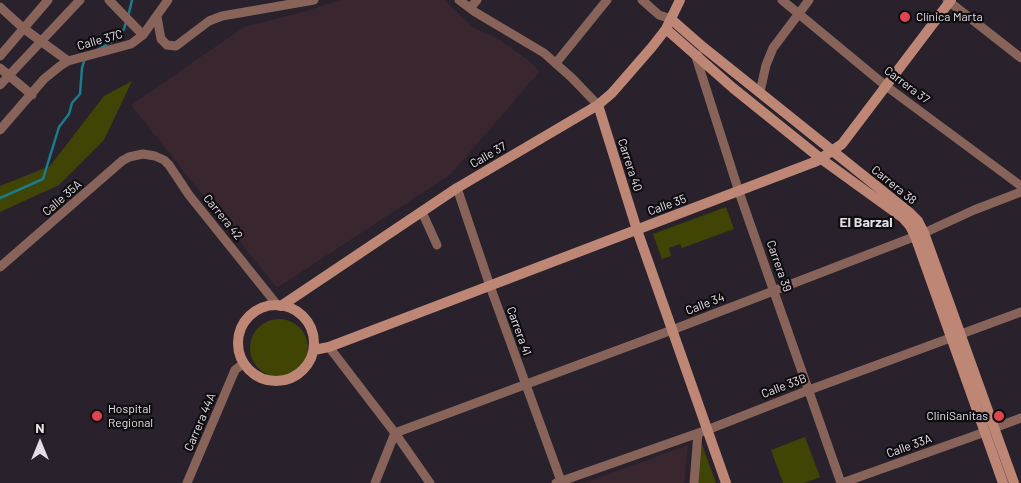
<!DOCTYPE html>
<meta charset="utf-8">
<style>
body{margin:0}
#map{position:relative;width:1021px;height:483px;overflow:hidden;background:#29222c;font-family:Barlow,sans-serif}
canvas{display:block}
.north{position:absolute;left:15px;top:418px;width:50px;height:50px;-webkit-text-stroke:4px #100d11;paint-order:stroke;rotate:0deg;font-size:14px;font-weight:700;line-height:20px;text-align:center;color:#e3dee5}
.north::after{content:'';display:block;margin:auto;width:18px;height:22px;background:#e3dee5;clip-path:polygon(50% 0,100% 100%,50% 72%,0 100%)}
</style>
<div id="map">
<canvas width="1021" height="483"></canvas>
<div class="north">N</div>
</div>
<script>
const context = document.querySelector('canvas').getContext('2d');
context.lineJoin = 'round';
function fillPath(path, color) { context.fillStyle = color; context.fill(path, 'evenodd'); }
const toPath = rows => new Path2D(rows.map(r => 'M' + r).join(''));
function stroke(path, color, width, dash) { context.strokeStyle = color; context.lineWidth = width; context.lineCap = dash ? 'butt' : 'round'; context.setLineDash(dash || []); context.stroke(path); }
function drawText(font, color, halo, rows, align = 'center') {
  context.font = font + ' Barlow,sans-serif'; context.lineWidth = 4.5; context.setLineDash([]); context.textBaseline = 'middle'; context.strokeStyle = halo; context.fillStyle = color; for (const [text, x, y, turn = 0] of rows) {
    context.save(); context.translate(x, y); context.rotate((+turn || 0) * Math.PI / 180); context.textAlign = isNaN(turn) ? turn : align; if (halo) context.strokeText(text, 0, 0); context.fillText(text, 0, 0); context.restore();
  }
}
const education = toPath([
 [340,0,444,0,473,27,500,40,528,60,540,71,451,174,277,288,131,105,244,27,299,13],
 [688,445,684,483,584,483]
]);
const green = toPath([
 [132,81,104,140,59,185,0,212,0,186,50,166,104,96],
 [726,207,734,229,682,248,680,244,669,248,671,256,662,259,653,234],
 '250 348a29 29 0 1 1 58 0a29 29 0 1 1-58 0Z',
 [805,437,820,477,804,483,783,483,771,450],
 [700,439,716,483,697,483]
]);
const stream = toPath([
 [128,17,132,0],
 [97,50,115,40,124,29,126,22],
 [0,198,43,179,59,127,69,114,72,103,80,94,82,68,85,58]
]);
const street = toPath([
 [109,0,143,35],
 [459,0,475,12,544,53,572,78,598,105],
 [642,0,659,15,671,19],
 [782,0,886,86,1021,186],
 [947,0,1021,58],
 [0,7,23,28,68,61],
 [470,8,477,0],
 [157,17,161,39,167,45,176,46,209,21,222,16,314,0],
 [698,55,696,57,739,192,841,483],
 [0,56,48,0],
 [556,63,607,0],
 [0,68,32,95],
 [0,85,80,0],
 [760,92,766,65,773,48,809,0],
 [0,130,44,79,60,66,68,61,131,44,143,35,168,0],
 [457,188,490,286,561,481],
 [422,212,437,245],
 [0,267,122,161,129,157,143,154,155,156,164,160,169,165,189,195,278,306],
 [329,347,395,433,430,483],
 [994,428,1021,418],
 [187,483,235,370,244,363],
 [375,483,395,433,672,330,924,233,974,210,1021,192],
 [556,483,707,430,809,390,1021,312],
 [694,483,698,433],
 [842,483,985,432]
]);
const secondary = toPath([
 [671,19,703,47,910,213,918,221,924,233,1014,483],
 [666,29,733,88,820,158,903,218,910,226,915,236,1003,483],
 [598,105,637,230,726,483],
 '238 343a38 38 0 1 1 76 0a38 38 0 1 1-76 0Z',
 [281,306,457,188,598,105,612,93,652,47,666,29,680,0],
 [314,350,329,347,817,161,842,144,951,0]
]);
const markers = [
 [905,17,6,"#e0444e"],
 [97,416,6,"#e0444e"],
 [999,416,6,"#e0444e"]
];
const poiNames = [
 ["Clínica Marta",916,17],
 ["Hospital",108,409],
 ["Regional",108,423],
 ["CliniSanitas",988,416,"right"]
];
const streetNames = [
 ["Calle 37C",100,40,-16],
 ["Carrera 37",907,85,37],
 ["Calle 37",488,155,-30],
 ["Carrera 40",630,165,72],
 ["Carrera 38",894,185,39],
 ["Calle 35A",62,198,-41],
 ["Calle 35",667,205,-20],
 ["Carrera 42",223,217,51],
 ["Carrera 39",779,266,71],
 ["Calle 34",705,304,-21],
 ["Carrera 41",519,331,70],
 ["Calle 33B",784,386,-21],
 ["Carrera 44A",200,422,-67],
 ["Calle 33A",909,446,-20]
];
const neighbourhoodNames = [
 ["El Barzal",866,222]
];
fillPath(education, '#39262e');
fillPath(green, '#404505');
stroke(stream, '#1a7c8d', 2.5);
stroke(street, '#876359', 9);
stroke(secondary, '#be8675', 10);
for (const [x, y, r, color] of markers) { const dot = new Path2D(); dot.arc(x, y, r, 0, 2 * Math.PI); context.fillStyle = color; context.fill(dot); stroke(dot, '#100d11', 2); }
drawText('12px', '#e3dee5', '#100d11', poiNames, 'left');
drawText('12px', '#e3dee5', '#100d11', streetNames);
drawText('bold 14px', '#e3dee5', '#100d11', neighbourhoodNames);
</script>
